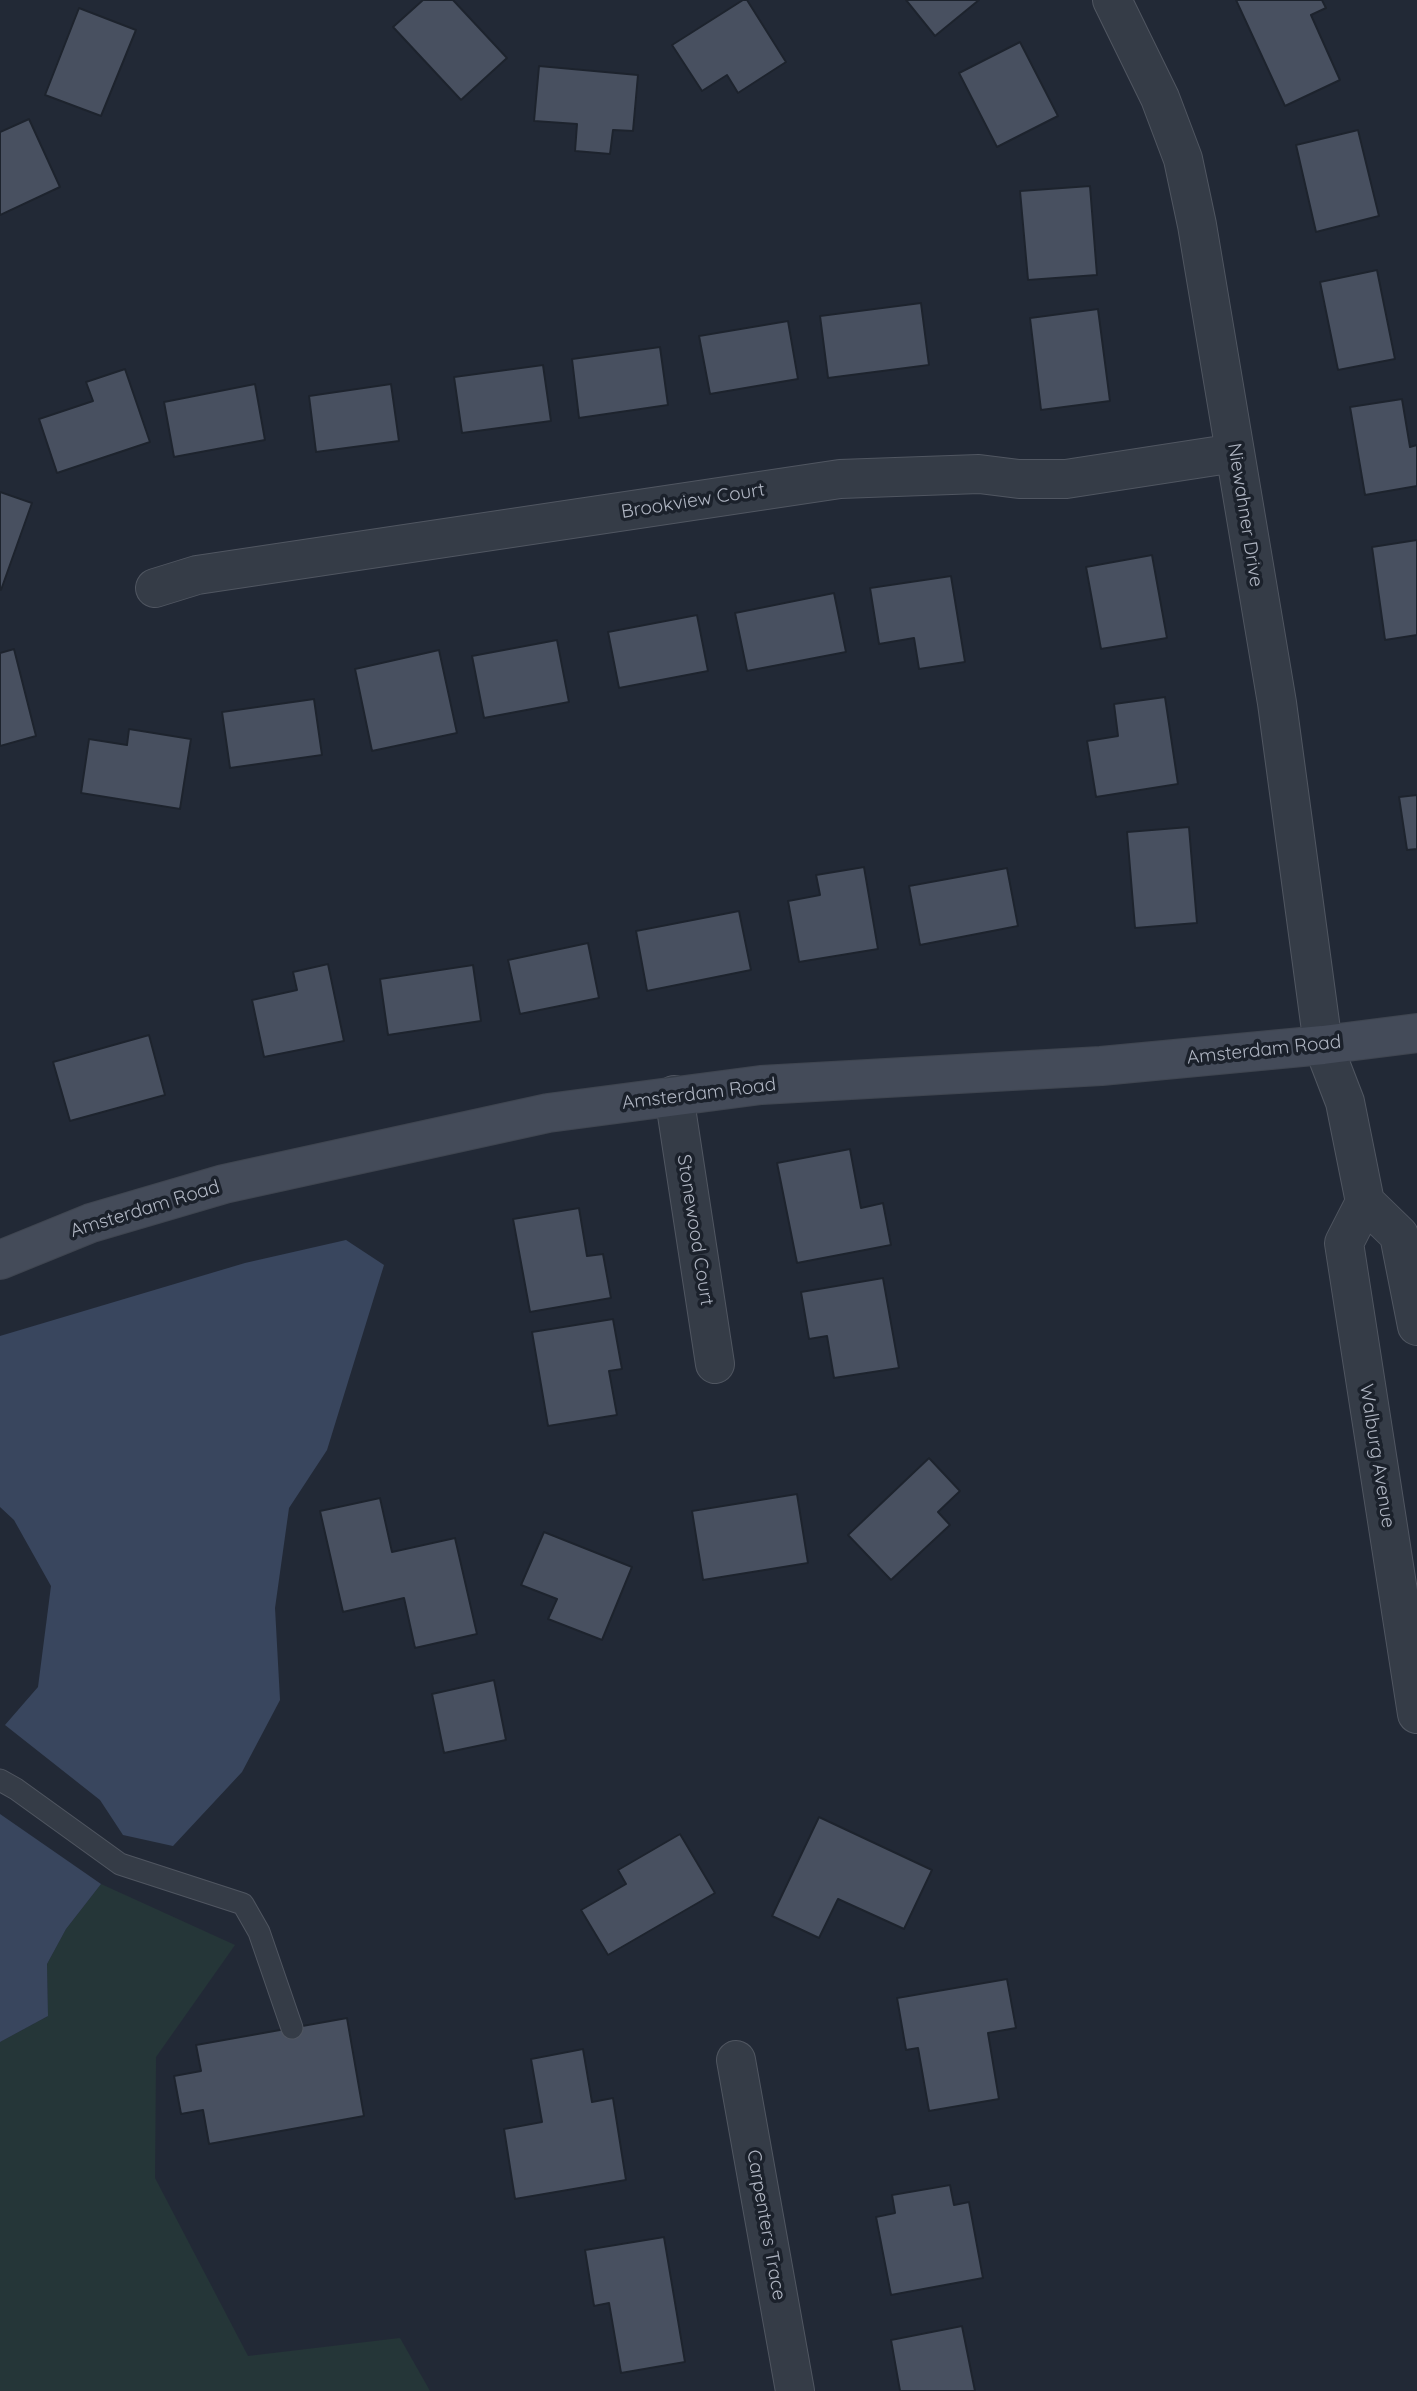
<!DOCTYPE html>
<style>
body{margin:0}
canvas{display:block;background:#222936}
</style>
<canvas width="1417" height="2391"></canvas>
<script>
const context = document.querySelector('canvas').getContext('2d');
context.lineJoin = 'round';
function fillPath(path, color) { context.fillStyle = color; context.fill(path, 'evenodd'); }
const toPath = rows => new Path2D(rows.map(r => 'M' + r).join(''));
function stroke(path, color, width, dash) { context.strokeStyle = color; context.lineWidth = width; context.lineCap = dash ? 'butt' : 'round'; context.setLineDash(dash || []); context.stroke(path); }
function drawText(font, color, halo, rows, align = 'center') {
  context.font = font + ' Quicksand,sans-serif'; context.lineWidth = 7; context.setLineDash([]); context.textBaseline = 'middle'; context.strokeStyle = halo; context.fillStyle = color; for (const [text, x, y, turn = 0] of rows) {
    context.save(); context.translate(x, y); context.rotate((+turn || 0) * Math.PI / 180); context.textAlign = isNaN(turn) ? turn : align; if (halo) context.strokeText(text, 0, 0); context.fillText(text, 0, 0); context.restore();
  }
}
const green = toPath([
 [101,1884,235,1945,156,2057,155,2178,248,2356,400,2338,430,2391,0,2391,0,2042,48,2016,47,1964,66,1929]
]);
const water = toPath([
 [346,1240,384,1265,327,1450,289,1508,275,1608,280,1700,242,1772,173,1846,123,1835,100,1800,5,1725,38,1687,51,1586,14,1520,0,1507,0,1336,245,1263],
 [0,1814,101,1884,66,1929,47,1964,48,2016,0,2042]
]);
const building = toPath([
 [423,0,453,0,507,58,461,100,393,27,423,0],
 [743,0,747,0,786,62,738,93,727,75,702,91,672,45,743,0],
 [906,0,979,0,935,36,906,0],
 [1236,0,1322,0,1326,8,1311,15,1340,80,1285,106,1236,0],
 [79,8,136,30,101,116,45,95,79,8],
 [1020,42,1058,116,997,147,959,73,1020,42],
 [539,66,638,75,633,131,613,130,610,154,575,151,577,124,534,121,539,66],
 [29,119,60,187,0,215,0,132,29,119],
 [1358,130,1379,216,1316,232,1296,145,1358,130],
 [1090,186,1097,275,1028,280,1020,191,1090,186],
 [1377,270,1395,359,1338,370,1320,282,1377,270],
 [921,303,929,365,828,378,820,316,921,303],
 [1098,309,1110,401,1041,410,1030,318,1098,309],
 [788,321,798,379,710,394,699,336,788,321],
 [660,347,668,405,579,418,572,359,660,347],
 [543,365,551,421,462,433,454,377,543,365],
 [125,369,150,442,57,473,39,419,93,401,86,382,125,369],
 [255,384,265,440,174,457,164,402,255,384],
 [391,384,399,441,316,452,309,396,391,384],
 [1402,399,1410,447,1417,445,1417,486,1365,495,1350,407,1402,399],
 [0,492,32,503,1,590,0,590,0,492],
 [1417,540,1417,635,1385,640,1372,547,1417,540],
 [1152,555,1167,638,1101,649,1086,567,1152,555],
 [951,576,965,662,919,669,914,638,879,644,870,588,951,576],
 [834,593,846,652,747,671,735,613,834,593],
 [697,615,708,671,619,688,608,632,697,615],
 [557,640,569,702,484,718,472,656,557,640],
 [14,649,36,736,0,746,0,653,14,649],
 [439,650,457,733,372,751,355,669,439,650],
 [1165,697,1178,784,1096,797,1087,741,1118,736,1114,704,1165,697],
 [314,699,322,755,230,768,222,712,314,699],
 [129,729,191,739,180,809,81,793,89,739,127,745,129,729],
 [1417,795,1417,849,1407,850,1399,797,1417,795],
 [1189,827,1197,923,1135,928,1127,832,1189,827],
 [864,867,878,949,799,962,788,901,820,895,816,875,864,867],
 [1007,868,1018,926,920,945,909,886,1007,868],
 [739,911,751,970,647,991,636,931,739,911],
 [588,943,599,998,520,1014,508,960,588,943],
 [328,964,344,1041,264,1057,252,1000,297,990,293,972,328,964],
 [473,965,481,1021,388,1035,380,979,473,965],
 [149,1035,165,1095,70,1121,53,1062,149,1035],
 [850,1149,861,1208,883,1203,891,1245,797,1263,777,1163,850,1149],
 [579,1208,587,1256,603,1254,611,1298,530,1312,513,1219,579,1208],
 [883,1278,899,1368,834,1378,827,1336,809,1339,801,1292,883,1278],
 [613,1319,622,1369,609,1371,617,1415,548,1426,532,1332,613,1319],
 [929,1458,960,1491,938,1512,950,1525,891,1580,848,1535,929,1458],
 [797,1494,808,1563,703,1580,692,1511,797,1494],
 [380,1498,392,1552,455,1538,477,1634,415,1648,404,1598,343,1612,320,1511,380,1498],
 [544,1532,632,1567,602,1640,548,1619,557,1599,521,1585,544,1532],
 [494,1680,506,1740,444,1753,432,1694,494,1680],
 [819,1817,932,1870,904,1929,838,1899,819,1938,772,1916,819,1817],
 [680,1834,715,1893,608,1955,581,1910,626,1884,618,1870,680,1834],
 [1007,1979,1016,2028,988,2033,999,2099,929,2111,918,2048,906,2050,897,1998,1007,1979],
 [347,2018,364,2116,209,2144,203,2110,181,2114,174,2076,201,2071,196,2045,347,2018],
 [583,2049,592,2102,613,2098,626,2180,515,2199,504,2129,542,2122,531,2059,583,2049],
 [950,2185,954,2205,969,2202,983,2278,891,2295,876,2217,895,2213,892,2195,950,2185],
 [664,2237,685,2362,621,2373,609,2303,594,2306,585,2250,664,2237],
 [962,2326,975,2391,900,2391,891,2340,962,2326]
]);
const lane = toPath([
 [0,1780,16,1789,120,1864,243,1904,259,1932,292,2028]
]);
const street = toPath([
 [1112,0,1160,98,1183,159,1197,225,1277,703,1323,1045,1345,1102,1365,1202,1399,1235,1417,1326],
 [155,588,197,575,840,479,979,474,1019,479,1066,479,1235,453],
 [674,1095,715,1364],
 [1365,1202,1344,1243,1417,1714],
 [736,2060,795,2391]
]);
const secondary = toPath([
 [0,1260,91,1223,224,1184,548,1113,761,1085,1101,1066,1323,1045,1417,1033]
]);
const streetNames = [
 ["Brookview Court",693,501,-9],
 ["Niewahner Drive",1245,515,81],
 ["Amsterdam Road",1264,1050,-6],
 ["Amsterdam Road",699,1094,-7],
 ["Amsterdam Road",145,1209,-17],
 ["Stonewood Court",695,1230,81],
 ["Walburg Avenue",1377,1456,81],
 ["Carpenters Trace",766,2225,80]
];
fillPath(green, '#253638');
fillPath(water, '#39465e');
fillPath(building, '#485060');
stroke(building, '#1d232d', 2);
stroke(lane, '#505661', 23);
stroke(street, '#505661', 40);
stroke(secondary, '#3f4550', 40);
stroke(lane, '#353c47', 21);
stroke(street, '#353c47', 38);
stroke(secondary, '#444b59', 38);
drawText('19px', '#b0b6c3', '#1b212b', streetNames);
</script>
